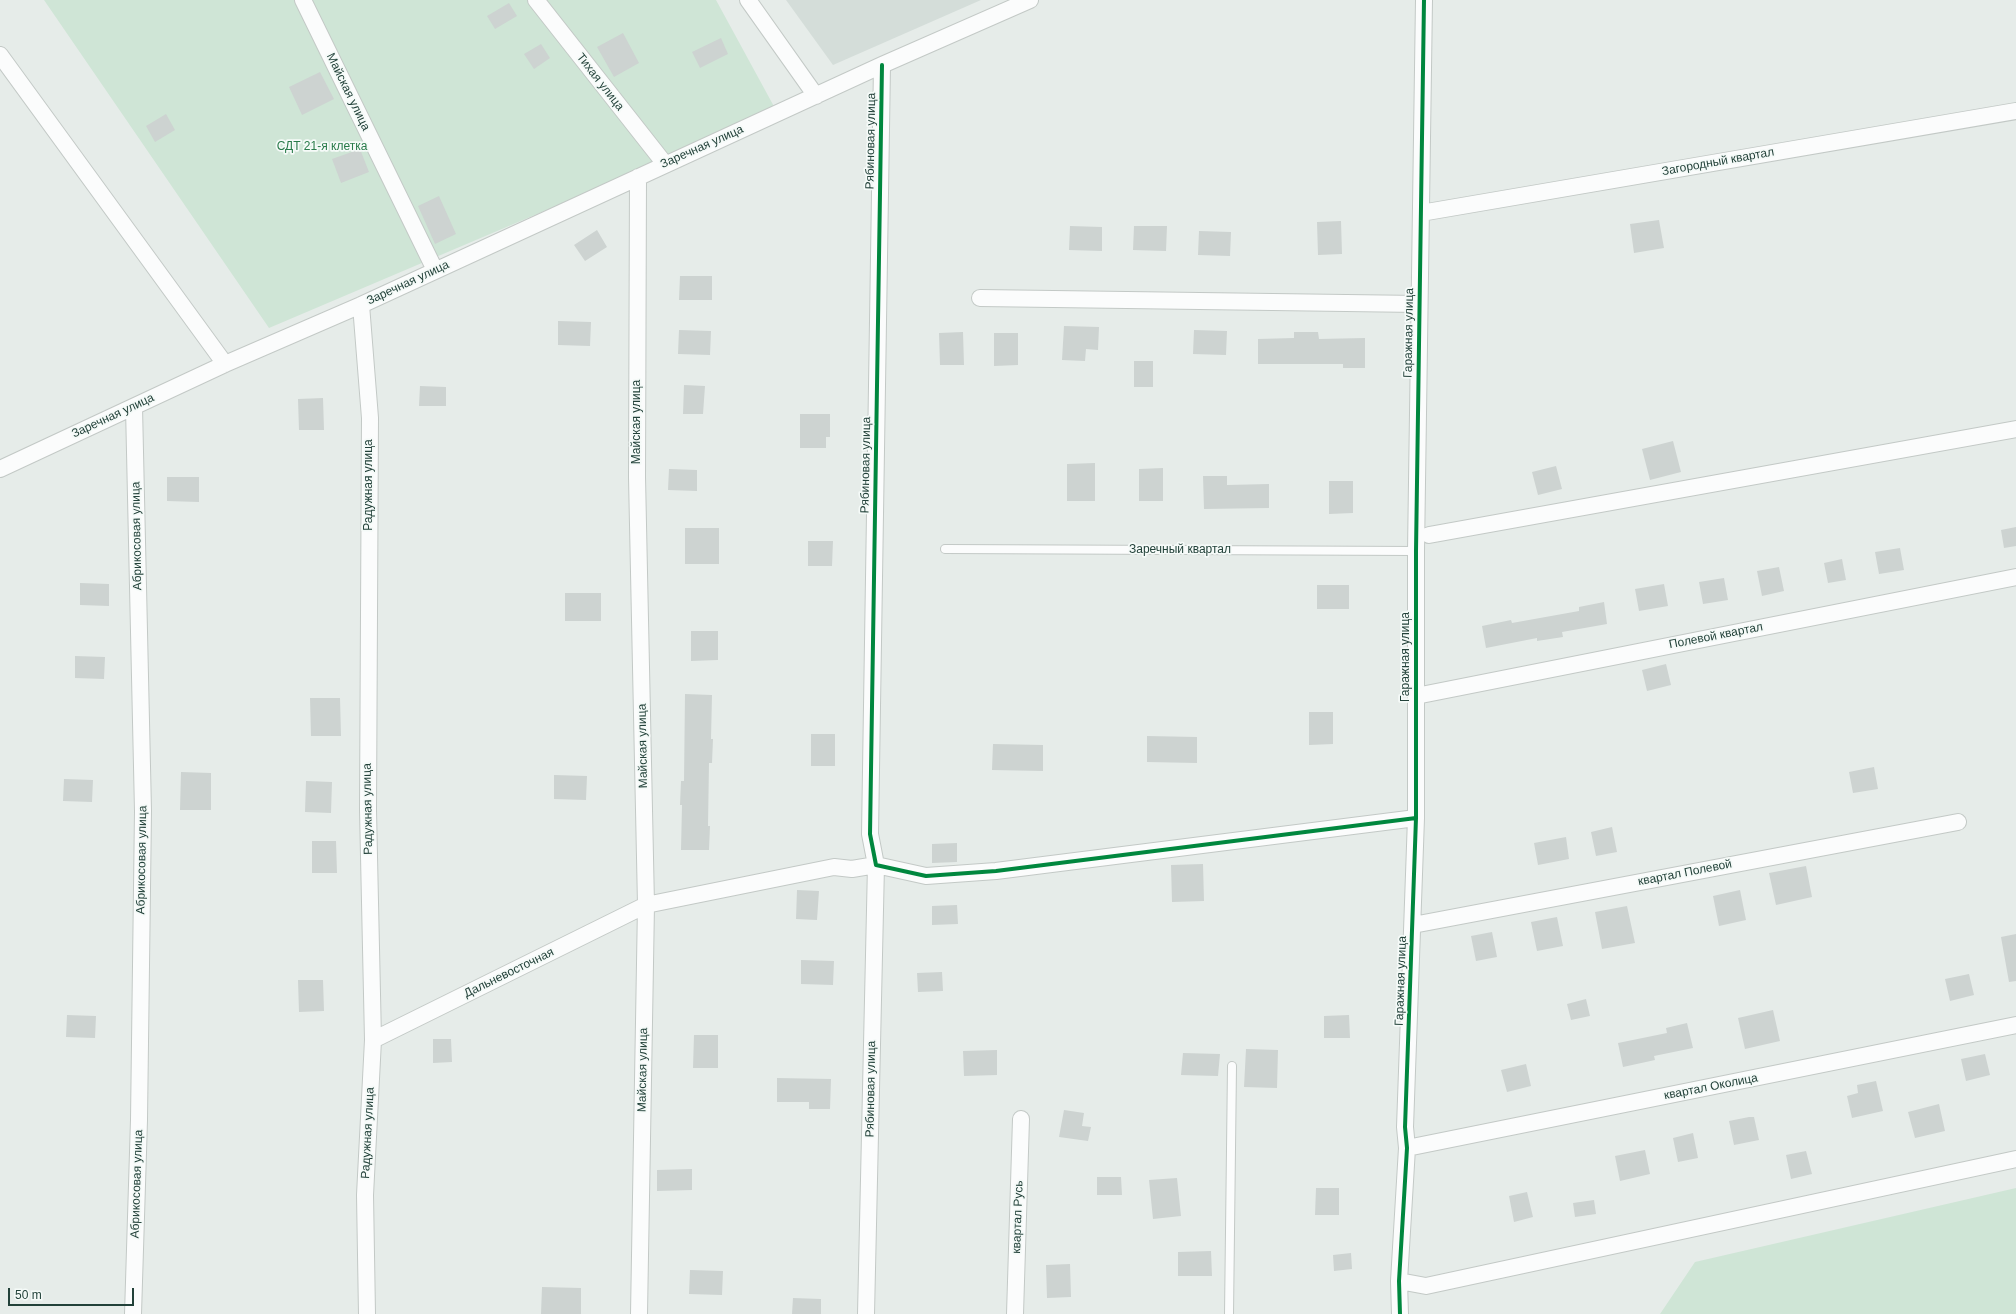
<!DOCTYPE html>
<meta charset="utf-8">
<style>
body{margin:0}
#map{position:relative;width:2016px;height:1314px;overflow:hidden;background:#e6ece9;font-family:Helvetica,sans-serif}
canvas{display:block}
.scale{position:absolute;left:8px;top:1288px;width:126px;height:18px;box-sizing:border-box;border:2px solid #224139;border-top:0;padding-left:5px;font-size:12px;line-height:14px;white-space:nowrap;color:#224139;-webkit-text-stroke:3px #f5faf8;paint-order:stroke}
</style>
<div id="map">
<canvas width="2016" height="1314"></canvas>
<div class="scale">50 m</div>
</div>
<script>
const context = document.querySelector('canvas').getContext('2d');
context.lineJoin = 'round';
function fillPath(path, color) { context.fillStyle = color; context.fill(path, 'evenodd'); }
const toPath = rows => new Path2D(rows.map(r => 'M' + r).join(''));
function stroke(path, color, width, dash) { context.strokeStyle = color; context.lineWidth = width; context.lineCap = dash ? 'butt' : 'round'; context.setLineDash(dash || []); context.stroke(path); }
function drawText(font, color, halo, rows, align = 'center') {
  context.font = font + ' Helvetica,sans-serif'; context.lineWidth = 3.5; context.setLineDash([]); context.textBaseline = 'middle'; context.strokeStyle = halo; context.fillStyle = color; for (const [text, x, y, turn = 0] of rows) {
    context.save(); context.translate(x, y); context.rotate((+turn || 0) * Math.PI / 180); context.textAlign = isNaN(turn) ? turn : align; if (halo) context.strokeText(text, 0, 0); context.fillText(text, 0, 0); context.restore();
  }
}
const built = toPath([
 [786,0,981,0,833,65]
]);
const green = toPath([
 [44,0,716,0,777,112,269,328],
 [2016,1188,2016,1314,1660,1314,1695,1262]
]);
const building = toPath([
 [509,3,517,16,495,29,487,16],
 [623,33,639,63,614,77,597,47],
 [721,38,728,54,700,68,692,52],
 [541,44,550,58,534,69,524,54],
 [320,72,334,99,302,115,289,87],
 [166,114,175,130,155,142,146,126],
 [360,149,369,172,341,183,332,159],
 [439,196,456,234,435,244,418,206],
 [1659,220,1664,248,1634,253,1630,224],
 [1341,221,1342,254,1318,255,1317,222],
 [1070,226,1102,227,1102,251,1069,250],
 [1134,226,1167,226,1166,251,1133,250],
 [597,230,607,247,585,261,574,245],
 [1199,231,1231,232,1230,256,1198,255],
 [680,276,712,276,712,300,679,300],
 [558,321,591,322,590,346,558,345],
 [1064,326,1099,327,1098,350,1086,349,1085,361,1062,360],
 [679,330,711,331,710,355,678,354],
 [1194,330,1227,331,1226,355,1193,354],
 [963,332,964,365,940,365,939,333],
 [1294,332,1318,332,1319,339,1365,338,1365,368,1343,368,1343,364,1258,364,1258,339,1294,338],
 [994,333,1018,333,1018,365,994,366],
 [1134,361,1153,361,1153,387,1134,387],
 [684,385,705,386,703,414,683,414],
 [420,386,446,387,446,406,419,406],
 [323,398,324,430,299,430,298,399],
 [800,414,830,414,830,437,826,437,826,448,800,448],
 [1673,441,1681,472,1650,480,1642,449],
 [1095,463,1095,501,1067,501,1067,464],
 [1556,466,1562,489,1538,495,1532,472],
 [1163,468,1163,501,1139,501,1139,469],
 [669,469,697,470,697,491,668,490],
 [1203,476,1227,476,1227,485,1269,484,1269,508,1204,509],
 [167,477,199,477,199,502,167,501],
 [1329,481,1353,481,1353,513,1329,514],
 [2016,527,2016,546,2004,548,2001,530],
 [685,528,719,528,719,564,685,564],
 [808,541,833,541,832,566,808,566],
 [1900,548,1904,570,1879,574,1875,552],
 [1842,559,1846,580,1828,583,1824,563],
 [1779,567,1784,591,1762,596,1757,571],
 [1724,578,1728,600,1703,604,1699,582],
 [80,583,109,584,109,606,80,605],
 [1664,584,1668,606,1639,611,1635,589],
 [1317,585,1349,585,1349,609,1317,609],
 [565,593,601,593,601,621,565,621],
 [1604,602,1607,624,1562,632,1563,637,1537,641,1537,638,1486,648,1482,626,1511,620,1512,623,1579,611,1579,607],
 [691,631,718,631,718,660,691,661],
 [75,656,105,657,104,679,75,678],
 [1666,664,1671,685,1647,691,1642,670],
 [685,694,712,695,711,739,713,739,712,763,709,763,708,826,710,826,709,850,681,850,682,805,680,805,681,781,684,781],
 [310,698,340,698,341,736,311,736],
 [1309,712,1333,712,1333,744,1309,745],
 [811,734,835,734,835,766,811,766],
 [1147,736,1197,737,1197,763,1147,762],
 [993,744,1043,745,1043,771,992,770],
 [1874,767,1878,789,1853,793,1849,772],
 [181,772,211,773,211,810,180,810],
 [554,775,587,776,586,800,554,799],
 [64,779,93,780,92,802,63,801],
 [306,781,332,782,331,813,305,812],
 [1612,827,1617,852,1596,856,1591,832],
 [1566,837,1569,859,1538,865,1534,843],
 [312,841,336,841,337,873,312,873],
 [957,843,957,862,932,863,932,844],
 [1203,864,1204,901,1172,902,1171,865],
 [1806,866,1812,897,1776,905,1769,873],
 [797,890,819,891,817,920,796,919],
 [1740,890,1746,920,1719,926,1713,896],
 [957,905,958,924,932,925,932,906],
 [1627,906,1635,943,1602,949,1595,912],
 [1557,917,1563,946,1537,951,1531,922],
 [1492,932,1497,957,1476,961,1471,936],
 [2016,934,2016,981,2009,982,2001,937],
 [801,960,834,961,833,985,801,984],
 [942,972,943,991,918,992,917,973],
 [1969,974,1974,995,1950,1001,1945,979],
 [298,980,323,980,324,1011,299,1012],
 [1586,999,1590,1016,1571,1020,1567,1004],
 [1773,1010,1780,1041,1745,1049,1738,1018],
 [67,1015,96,1016,95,1038,66,1037],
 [1349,1015,1350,1038,1324,1038,1324,1016],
 [1687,1023,1693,1048,1654,1056,1655,1060,1623,1067,1618,1043,1667,1033,1666,1028],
 [694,1035,718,1035,718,1068,693,1068],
 [433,1039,451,1039,452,1062,433,1063],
 [1246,1049,1278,1050,1277,1088,1244,1087],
 [997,1050,997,1075,964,1076,963,1051],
 [1183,1053,1220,1054,1218,1076,1181,1075],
 [1985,1054,1990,1075,1966,1081,1961,1059],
 [1526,1064,1531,1086,1507,1092,1501,1070],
 [777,1078,831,1079,830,1109,809,1109,809,1102,777,1102],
 [1876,1081,1883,1111,1852,1118,1847,1096,1858,1093,1857,1085],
 [1939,1104,1945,1131,1915,1138,1908,1112],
 [1064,1110,1084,1113,1082,1126,1091,1127,1088,1141,1059,1137],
 [1749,1117,1754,1117,1759,1140,1734,1145,1729,1121],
 [1693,1133,1698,1158,1678,1162,1673,1138],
 [1645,1150,1650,1174,1620,1181,1615,1156],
 [1806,1151,1812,1174,1791,1179,1786,1155],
 [692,1169,692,1190,657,1191,657,1170],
 [1097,1177,1121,1177,1122,1195,1097,1195],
 [1177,1178,1181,1216,1153,1219,1149,1180],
 [1316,1188,1339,1188,1339,1215,1315,1215],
 [1527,1192,1533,1217,1514,1222,1509,1196],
 [1594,1200,1596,1214,1575,1217,1573,1203],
 [1211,1251,1212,1276,1178,1276,1178,1252],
 [1351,1253,1352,1269,1334,1271,1333,1255],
 [1070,1264,1071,1297,1047,1298,1046,1265],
 [690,1270,723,1271,722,1295,689,1294],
 [542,1287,581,1288,581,1314,541,1314],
 [793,1298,821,1299,821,1314,792,1314]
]);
const lane = toPath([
 [945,549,1416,551],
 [1229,1314,1232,1066]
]);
const street = toPath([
 [303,0,435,270],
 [536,0,665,164],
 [748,0,816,96],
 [0,55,225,364],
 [882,65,870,834,876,865,926,876,996,871,1416,818],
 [638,177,637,477,646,905,639,1314],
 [1421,213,2016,111],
 [980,298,1419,304],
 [361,305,370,418,368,810,373,1040,365,1195,367,1314],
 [0,469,225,364,361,305,882,65,1030,0],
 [1429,535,2016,429],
 [1416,696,2016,577],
 [1413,925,1958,822],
 [373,1040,646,905,834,867,852,869,876,865,866,1314],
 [1407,1148,2016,1025],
 [1399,1281,1426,1286,2016,1159],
 [133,1314,139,1120,143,811,134,407],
 [1015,1314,1021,1119],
 [1400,1314,1399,1281,1407,1148,1405,1127,1416,818,1416,551,1424,0]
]);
const cycleway = toPath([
 [882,65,870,834,876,865,926,876,996,871,1416,818],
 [1400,1314,1399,1281,1407,1148,1405,1127,1416,818,1416,551,1424,0]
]);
const streetNames = [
 ["Тихая улица",600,82,52],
 ["Майская улица",348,92,64],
 ["Рябиновая улица",871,141,-89],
 ["Заречная улица",702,147,-24],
 ["Загородный квартал",1718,162,-10],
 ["Заречная улица",408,283,-25],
 ["Гаражная улица",1409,333,-89],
 ["Заречная улица",113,416,-25],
 ["Майская улица",637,422,-90],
 ["Рябиновая улица",866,465,-89],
 ["Радужная улица",369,485,-90],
 ["Абрикосовая улица",137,536,-91],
 ["Заречный квартал",1180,550],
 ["Полевой квартал",1716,636,-11],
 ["Гаражная улица",1406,657,-90],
 ["Майская улица",643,746,-91],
 ["Радужная улица",368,809,-91],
 ["Абрикосовая улица",142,860,-89],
 ["квартал Полевой",1685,873,-11],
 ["Дальневосточная",509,973,-26],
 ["Гаражная улица",1401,981,-88],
 ["Майская улица",643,1070,-89],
 ["квартал Околица",1711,1087,-11],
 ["Рябиновая улица",871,1089,-89],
 ["Радужная улица",368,1133,-87],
 ["Абрикосовая улица",137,1184,-88],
 ["квартал Русь",1018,1217,-88]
];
const parkNames = [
 ["СДТ 21-я клетка",322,147]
];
fillPath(built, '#d4ddd9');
fillPath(green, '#cfe5d6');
fillPath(building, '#cdd3d1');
stroke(lane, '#c3c9c6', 10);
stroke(street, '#c3c9c6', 18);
stroke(lane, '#fbfcfc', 8);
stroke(street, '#fbfcfc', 16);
stroke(cycleway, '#00873e', 4);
drawText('12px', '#224139', '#f5faf8', streetNames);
drawText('12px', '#297b4a', '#f5faf8', parkNames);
</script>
